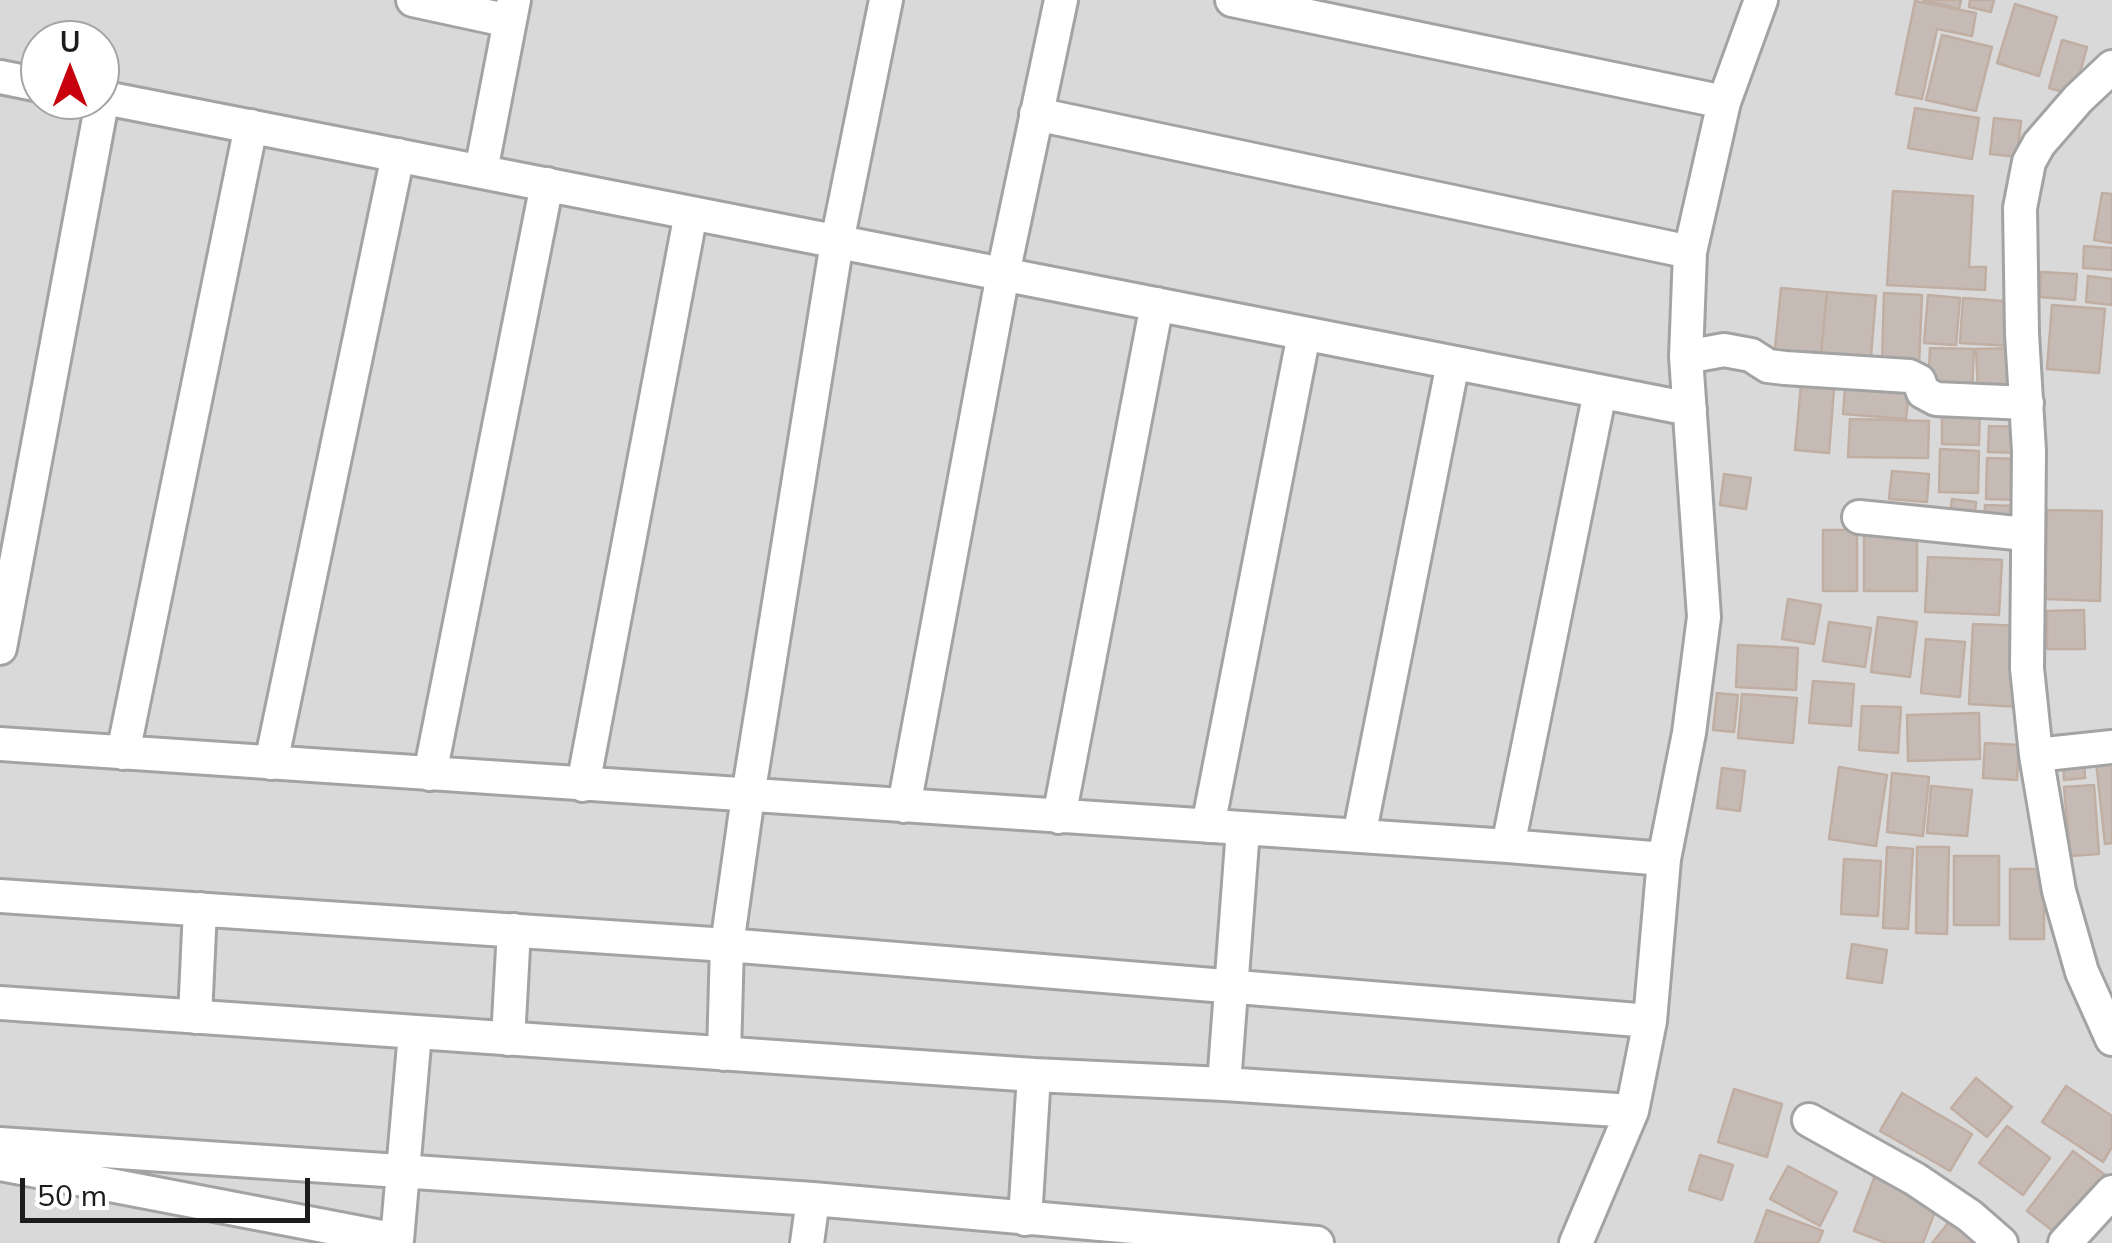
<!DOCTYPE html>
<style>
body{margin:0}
#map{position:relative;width:2112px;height:1243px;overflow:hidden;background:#eee9e1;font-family:Mulish,sans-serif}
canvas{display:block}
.north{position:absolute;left:20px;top:20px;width:100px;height:100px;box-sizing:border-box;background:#fff;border:2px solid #a4a4a4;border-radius:50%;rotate:0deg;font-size:28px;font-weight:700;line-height:40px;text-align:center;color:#1c1c1c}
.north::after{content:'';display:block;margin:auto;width:35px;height:45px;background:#c8000d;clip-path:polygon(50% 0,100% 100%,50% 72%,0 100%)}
.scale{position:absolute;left:20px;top:1178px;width:290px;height:45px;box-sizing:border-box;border:5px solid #1c1c1c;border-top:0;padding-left:12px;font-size:30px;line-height:35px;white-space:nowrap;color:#1c1c1c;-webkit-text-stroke:8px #fff;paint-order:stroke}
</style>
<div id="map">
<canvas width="2112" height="1243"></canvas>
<div class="north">U</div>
<div class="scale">50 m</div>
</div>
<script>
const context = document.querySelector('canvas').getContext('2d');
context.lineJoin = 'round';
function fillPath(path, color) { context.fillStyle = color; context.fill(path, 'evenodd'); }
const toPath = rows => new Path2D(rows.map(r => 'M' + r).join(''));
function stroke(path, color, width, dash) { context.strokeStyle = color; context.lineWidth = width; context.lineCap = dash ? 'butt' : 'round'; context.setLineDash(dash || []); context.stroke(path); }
const residential = toPath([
 [0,0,2112,0,2112,1243,0,1243],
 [40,40,100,40,100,100,40,100]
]);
const building = toPath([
 [1923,0,1961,0,1959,9,1923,0],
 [1970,0,1994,0,1991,12,1969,7,1970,0],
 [1915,1,1976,13,1972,36,1937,29,1922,99,1896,94,1915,1],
 [2015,4,2057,17,2039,76,1997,63,2015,4],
 [1942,35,1992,47,1976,111,1926,100,1942,35],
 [2062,40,2087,47,2074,95,2049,88,2062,40],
 [1915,108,1979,118,1972,159,1908,148,1915,108],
 [1994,118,2021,121,2017,157,1990,154,1994,118],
 [1893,191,1973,196,1969,267,1986,267,1985,290,1887,285,1893,191],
 [2102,193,2112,194,2112,243,2094,240,2102,193],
 [2084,246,2112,248,2112,270,2083,268,2084,246],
 [2041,272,2077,274,2075,300,2040,297,2041,272],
 [2088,276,2112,279,2112,305,2086,302,2088,276],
 [1781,288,1827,292,1820,363,1774,359,1781,288],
 [1827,292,1876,296,1870,368,1820,363,1827,292],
 [1884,293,1922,295,1919,364,1882,363,1884,293],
 [1928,295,1960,298,1956,345,1924,343,1928,295],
 [1963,298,2017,302,2013,346,1960,343,1963,298],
 [2052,305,2105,309,2099,373,2047,369,2052,305],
 [1930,348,1974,349,1972,393,1928,392,1930,348],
 [2018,348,2020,390,1978,392,1976,349,2018,348],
 [1802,374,1835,376,1829,453,1795,450,1802,374],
 [1846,376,1910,382,1906,419,1843,414,1846,376],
 [1942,404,1980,405,1979,445,1942,444,1942,404],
 [1850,419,1929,421,1928,458,1848,457,1850,419],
 [1989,426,2024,427,2022,453,1988,452,1989,426],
 [1940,449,1979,451,1978,493,1939,492,1940,449],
 [1987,458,2024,459,2022,500,1986,499,1987,458],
 [1892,471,1929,474,1927,502,1889,499,1892,471],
 [1724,474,1751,478,1746,509,1720,505,1724,474],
 [1952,499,1976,502,1974,525,1949,523,1952,499],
 [1985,505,2018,506,2018,528,1984,527,1985,505],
 [2047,510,2102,511,2100,601,2045,599,2047,510],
 [1864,528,1917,528,1917,591,1864,591,1864,528],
 [1823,530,1857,530,1857,591,1823,591,1823,530],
 [1928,557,2002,560,1999,615,1925,612,1928,557],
 [1788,599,1821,605,1814,644,1782,639,1788,599],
 [2084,610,2085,649,2047,649,2047,611,2084,610],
 [1878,617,1917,622,1910,677,1871,672,1878,617],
 [1829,622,1871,628,1865,667,1823,661,1829,622],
 [1973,624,2025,626,2020,707,1969,704,1973,624],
 [1926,639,1965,642,1960,697,1921,693,1926,639],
 [1738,645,1798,648,1796,690,1736,687,1738,645],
 [1813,681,1854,684,1851,726,1809,723,1813,681],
 [1717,693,1738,695,1734,732,1713,730,1717,693],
 [1742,694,1797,698,1793,743,1738,738,1742,694],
 [1862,706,1901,707,1898,753,1859,750,1862,706],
 [1979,713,1980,759,1908,761,1907,715,1979,713],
 [1985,743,2019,745,2017,780,1983,778,1985,743],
 [2084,757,2085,778,2064,780,2063,758,2084,757],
 [2112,759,2112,843,2105,844,2096,761,2112,759],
 [1839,767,1887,775,1876,846,1829,839,1839,767],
 [1722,768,1745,771,1740,811,1717,808,1722,768],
 [1892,773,1929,777,1923,836,1887,832,1892,773],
 [2094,785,2099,854,2070,856,2064,787,2094,785],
 [1931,786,1972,790,1967,836,1927,833,1931,786],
 [1887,847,1913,849,1908,929,1883,928,1887,847],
 [1917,847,1949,847,1947,934,1916,933,1917,847],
 [1954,856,1999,856,1999,925,1954,925,1954,856],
 [1844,859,1881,861,1878,916,1841,914,1844,859],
 [2010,869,2044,869,2044,939,2010,939,2010,869],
 [1852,944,1887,950,1882,983,1847,978,1852,944],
 [1976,1078,2012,1107,1987,1137,1951,1108,1976,1078],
 [2066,1086,2112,1116,2112,1147,2103,1162,2042,1122,2066,1086],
 [1734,1089,1782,1104,1767,1157,1718,1142,1734,1089],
 [1902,1093,1972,1134,1950,1171,1880,1131,1902,1093],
 [2007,1126,2050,1158,2023,1195,1979,1163,2007,1126],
 [2073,1151,2108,1177,2062,1238,2027,1211,2073,1151],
 [1700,1155,1733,1165,1722,1200,1689,1190,1700,1155],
 [1788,1166,1837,1192,1820,1226,1770,1199,1788,1166],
 [1876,1173,1940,1198,1923,1243,1886,1243,1854,1231,1876,1173],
 [1767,1210,1823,1231,1818,1243,1755,1243,1767,1210],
 [1953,1217,1988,1243,1932,1243,1953,1217]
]);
const street = toPath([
 [413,0,510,21],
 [1232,0,1724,102],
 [2112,67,2078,99,2039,144,2029,162,2020,208,2022,334,2029,451,2027,668,2036,755,2059,891,2082,972,2112,1039],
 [0,77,40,85],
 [100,97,1690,409],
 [1036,114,1690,252],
 [481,171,514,0],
 [1686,357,1724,350,1751,355,1768,366,1785,368,1909,376,1919,381,1923,392,1936,399,2027,403],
 [1859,517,2026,534],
 [0,648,103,97],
 [0,744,1508,846,1664,859],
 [123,753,251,126],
 [2036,755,2112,747],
 [271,763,398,155],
 [430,774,547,184],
 [583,785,691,213],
 [904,806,1003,274,1061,0],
 [1059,817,1157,304],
 [1208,826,1304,334],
 [1359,836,1453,363],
 [1508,846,1600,392],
 [0,896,727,945,1650,1021],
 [0,1003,1034,1075,1025,1219],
 [195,1017,200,909],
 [508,1039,514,930],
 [724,1054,727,945,748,796,837,242,886,0],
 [1034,1075,1224,1084,1632,1111],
 [1224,1084,1243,829],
 [1809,1120,1915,1179,1970,1216,2001,1243],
 [0,1144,813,1199,1317,1243],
 [0,1164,397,1240,415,1033],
 [807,1243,813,1199],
 [1576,1243,1632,1111,1650,1021,1664,859,1689,733,1704,617,1686,357,1690,252,1724,102,1761,0],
 [2065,1243,2112,1192]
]);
fillPath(residential, '#dad9d9');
fillPath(building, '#c6bab4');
stroke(building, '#c0aea3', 2.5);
stroke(street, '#a3a3a3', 38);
stroke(street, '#fff', 32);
</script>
